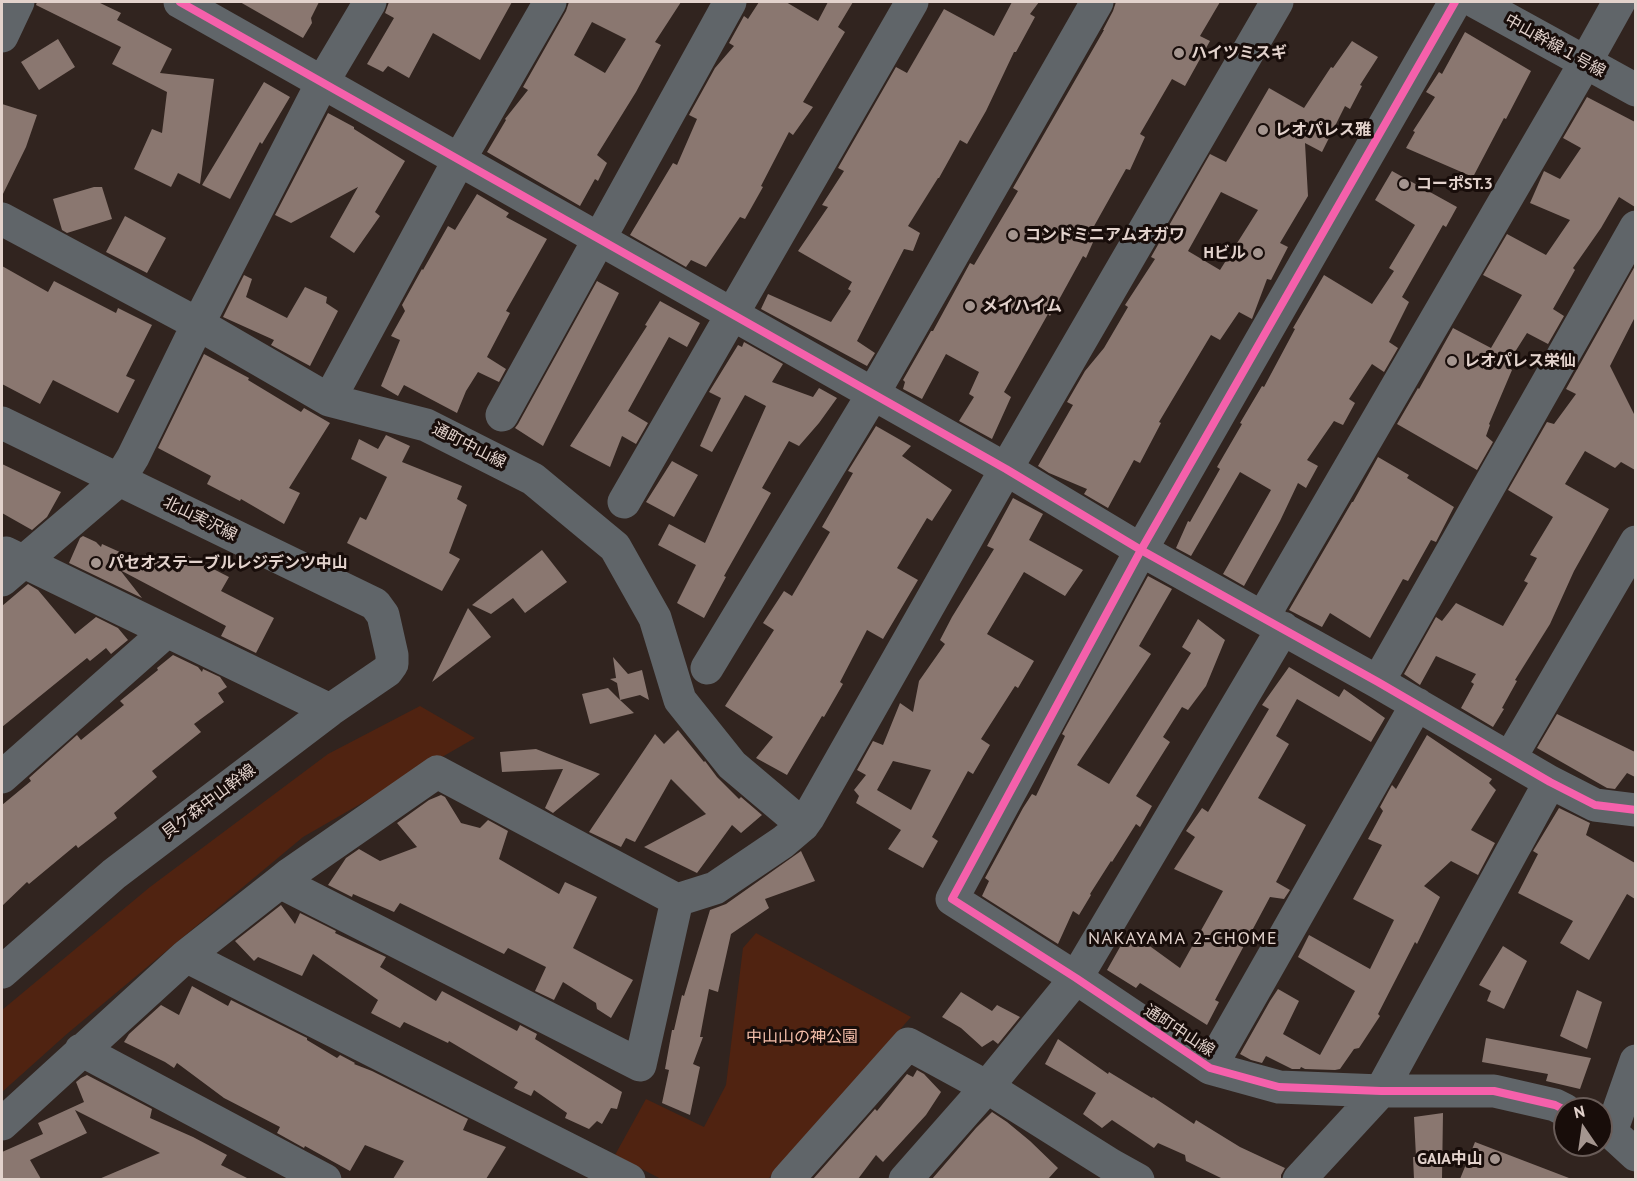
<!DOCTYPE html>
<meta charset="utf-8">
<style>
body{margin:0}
#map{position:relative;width:1637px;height:1181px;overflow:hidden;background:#31241f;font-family:"PT Sans",sans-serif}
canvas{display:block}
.frame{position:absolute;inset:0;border:3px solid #e2d2cc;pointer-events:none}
.north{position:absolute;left:1553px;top:1097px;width:60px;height:60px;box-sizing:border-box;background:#180d0a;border:2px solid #695c58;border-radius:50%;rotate:347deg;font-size:16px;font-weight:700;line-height:24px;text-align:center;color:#e2d2cc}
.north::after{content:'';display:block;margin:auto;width:21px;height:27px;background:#a4958f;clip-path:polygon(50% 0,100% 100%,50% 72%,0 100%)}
</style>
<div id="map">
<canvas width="1637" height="1181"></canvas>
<div class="frame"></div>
<div class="north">N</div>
</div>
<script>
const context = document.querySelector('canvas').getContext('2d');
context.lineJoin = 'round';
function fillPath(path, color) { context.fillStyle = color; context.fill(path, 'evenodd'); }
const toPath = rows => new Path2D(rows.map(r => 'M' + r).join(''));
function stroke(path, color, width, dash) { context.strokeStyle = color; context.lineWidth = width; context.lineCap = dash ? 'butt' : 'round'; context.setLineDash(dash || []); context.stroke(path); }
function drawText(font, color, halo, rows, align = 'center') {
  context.font = font + ' "PT Sans","Noto Sans JP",sans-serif'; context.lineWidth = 6; context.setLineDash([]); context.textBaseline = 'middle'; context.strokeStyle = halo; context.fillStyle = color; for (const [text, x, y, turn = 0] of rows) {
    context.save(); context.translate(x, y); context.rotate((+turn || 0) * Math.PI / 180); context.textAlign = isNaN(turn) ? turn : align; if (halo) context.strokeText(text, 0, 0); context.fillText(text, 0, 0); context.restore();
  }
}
const green = toPath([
 [420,706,475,738,303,837,68,1033,2,1092,2,1010,150,887,328,754],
 [756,933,911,1017,768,1179,661,1179,615,1155,646,1099,704,1127,726,1085,743,948]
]);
const building = toPath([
 [37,2,98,2,121,13,117,20,172,49,160,73,214,79,200,184,178,173,171,187,134,169,152,129,162,133,167,92,112,64,121,47,36,5],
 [240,2,319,2,311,18,312,23,303,38],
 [389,2,512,2,480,60,433,33,409,78,388,66,383,72,367,64,394,18,385,13],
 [569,2,681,2,655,42,661,45,636,92,597,155,607,163,598,181,595,179,580,206,487,152,506,120,505,119,528,90,523,87,566,11],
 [592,22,626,39,605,73,574,55],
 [759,2,786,2,818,21,828,2,853,2,838,27,845,32,803,102,813,107,793,135,789,132,761,186,763,187,745,219,740,217,706,267,691,260,686,267,630,235,673,163,677,165,697,119,689,115,715,68,734,46,729,43,744,16,748,19],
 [1012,2,1039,2,1030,14,1035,17,1016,52,1014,52,986,111,967,144,960,140,939,178,938,178,908,226,920,233,913,251,904,249,857,341,875,353,867,366,761,309,768,294,831,322,851,291,848,289,852,282,798,251,828,207,822,205,844,171,838,168,896,67,907,73,944,9,994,36],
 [1116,2,1220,2,1200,36,1210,41,1185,86,1172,79,1140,134,1145,137,1130,170,1126,169,1093,228,1098,231,1086,258,1083,256,1050,316,1048,314,1004,392,1011,397,992,439,959,421,974,397,969,394,979,372,946,354,922,399,903,389,905,382,903,380,931,331,933,331,970,263,974,265,1018,191,1013,188,1104,30,1103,30,1113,11],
 [1465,32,1531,71,1506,119,1504,118,1473,177,1406,148,1415,132,1413,131,1435,97,1426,92,1439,72,1442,74],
 [58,39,75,67,39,90,21,62],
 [1352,41,1378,57,1360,85,1362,86,1350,109,1345,106,1322,152,1305,143,1308,196,1280,243,1288,247,1271,280,1267,279,1252,319,1239,312,1220,340,1211,335,1159,422,1161,423,1140,463,1134,460,1108,508,1084,494,1087,489,1049,473,1038,466,1073,405,1067,402,1085,371,1104,348,1128,307,1125,305,1155,259,1151,257,1210,154,1226,162,1269,88,1304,108,1331,67,1333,68],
 [1221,192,1258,210,1220,270,1188,251],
 [264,82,290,97,262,144,260,142,230,199,202,185],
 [1587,97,1635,122,1635,207,1619,197,1601,228,1573,268,1575,270,1553,309,1564,316,1548,344,1527,333,1506,366,1512,370,1489,424,1490,425,1486,436,1493,442,1477,470,1397,424,1418,388,1419,389,1453,328,1491,348,1522,295,1483,275,1507,234,1546,255,1570,220,1530,203,1544,171,1560,179,1581,148,1563,138],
 [2,104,37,115,26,147,2,196],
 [328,113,354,127,354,129,405,161,375,212,380,216,354,253,330,237,358,187,291,223,275,215],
 [1392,171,1457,207,1446,227,1443,225,1402,297,1409,302,1389,342,1398,348,1384,372,1372,364,1349,399,1355,403,1343,425,1334,421,1307,460,1318,466,1306,488,1298,483,1280,521,1244,586,1223,574,1271,490,1240,472,1191,556,1176,548,1188,521,1190,522,1220,469,1217,467,1242,424,1240,423,1262,386,1264,387,1295,329,1293,328,1324,275,1372,304,1394,271,1389,268,1415,225,1375,200],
 [94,187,102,187,112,219,67,233,62,230,53,199],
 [477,194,509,213,506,217,547,239,506,311,510,313,487,357,506,369,499,382,478,372,466,391,457,413,404,385,398,396,381,386,400,340,391,336,405,311,402,305,422,269,423,270,448,226,455,230],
 [125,216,166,238,147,273,106,252],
 [2,266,48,292,54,281,116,313,118,308,152,325,126,376,135,380,118,413,53,380,40,404,2,384],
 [1635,266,1635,317,1610,366,1635,416,1635,470,1621,462,1615,468,1585,451,1565,484,1609,509,1574,571,1550,624,1515,680,1517,681,1502,708,1504,709,1493,727,1461,708,1474,684,1471,682,1476,674,1436,656,1420,685,1404,674,1436,617,1442,621,1456,603,1503,626,1528,583,1524,581,1537,558,1530,555,1553,517,1508,490,1547,422,1554,424,1576,394,1566,389],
 [244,275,252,279,246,297,287,318,305,287,327,297,326,303,338,311,310,366,271,345,274,340,223,317],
 [597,281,619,293,543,446,515,428,518,424],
 [660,301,700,323,687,347,669,337,628,411,648,423,636,444,622,436,610,467,570,446,647,326,645,325],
 [744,342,783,364,772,382,813,397,819,388,837,398,819,423,799,446,789,441,762,488,771,493,724,576,726,577,704,618,677,603,696,565,658,545,669,524,705,543,766,406,745,395,712,452,700,446,721,398,709,392,738,345,742,347],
 [204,354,249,378,248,380,301,412,304,408,330,423,289,488,300,493,284,524,241,499,240,501,207,484,211,476,158,448],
 [876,426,911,446,902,456,952,490,932,521,927,518,897,568,918,580,883,639,867,630,840,682,843,684,824,717,822,716,787,775,756,758,773,737,725,706,774,630,763,623,784,591,792,596,830,532,822,527,853,473,848,471],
 [386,435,410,446,402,462,462,486,457,499,467,505,449,553,460,559,442,591,347,543,360,517,366,520,387,477,351,459,359,439,378,449],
 [1378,457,1409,475,1407,478,1454,507,1436,542,1431,540,1408,581,1403,579,1370,638,1330,613,1322,627,1289,610,1352,502,1353,502],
 [672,461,698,475,674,517,646,502],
 [2,464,61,492,47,517,32,530,2,513],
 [1013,498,1043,514,1029,540,1083,570,1065,596,1024,572,987,634,1034,661,1018,688,1015,686,981,739,990,745,973,774,968,771,932,837,938,841,923,868,888,849,901,830,856,803,859,796,854,790,866,775,857,770,873,741,883,745,900,703,913,712,919,681,945,644,940,640,952,617,994,549,987,546],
 [893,761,931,770,911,810,877,790],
 [83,536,96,542,101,547,102,544,142,562,146,554,180,572,188,556,229,577,221,591,274,618,256,653,221,636,226,626,120,570,142,598,69,563,80,538],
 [542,550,567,582,525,613,513,598,491,614,472,605],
 [1148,576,1172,589,1139,646,1151,654,1077,765,1109,784,1191,653,1182,647,1198,619,1225,640,1206,686,1188,710,1182,707,1163,737,1170,742,1136,796,1152,806,1140,827,1136,824,1112,862,1111,861,1090,894,1091,895,1079,915,1073,911,1058,944,982,896,989,881,985,878,1023,808,1032,794,1036,796,1065,736,1062,734],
 [28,584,38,590,75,634,96,617,118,628,128,640,111,654,106,648,90,661,87,658,2,727,2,606],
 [468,608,491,637,432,682],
 [173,655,198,667,202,672,203,669,220,677,227,687,218,693,224,702,194,724,201,732,152,771,157,777,114,813,117,818,78,848,76,845,29,884,27,882,2,906,2,805,31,781,29,778,77,735,81,740,124,705,120,701,158,670,157,668],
 [613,657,628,674,642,670,649,700,640,695,620,700,634,713,590,724,582,694,608,688,620,700,617,683,610,679,616,678],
 [1289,667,1339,697,1344,689,1385,718,1371,742,1297,699,1276,736,1289,744,1258,798,1306,825,1276,882,1290,890,1284,899,1270,897,1215,1000,1219,1002,1207,1025,1140,983,1136,988,1107,970,1129,931,1180,968,1223,891,1174,869,1195,837,1186,831,1202,808,1208,812,1269,709,1262,705],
 [1557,714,1635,752,1635,777,1627,773,1615,789,1607,788,1537,748],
 [678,730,704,762,705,761,717,777,739,799,741,797,762,815,741,833,732,825,697,873,644,847,706,814,671,779,635,842,626,838,621,847,589,832,655,734,664,744],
 [1427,735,1492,779,1489,783,1496,790,1471,830,1495,843,1478,875,1451,861,1424,886,1440,897,1417,944,1415,942,1378,1014,1380,1016,1359,1048,1354,1049,1340,1069,1335,1070,1305,1069,1301,1067,1300,1069,1292,1069,1266,1056,1262,1063,1251,1060,1240,1054,1270,1001,1278,989,1299,1001,1283,1034,1320,1055,1355,991,1298,957,1309,935,1370,969,1394,920,1353,899,1382,845,1368,839,1383,811,1380,807,1392,785,1396,789],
 [536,749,567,761,600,774,553,813,545,808,563,769,502,772,500,752],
 [441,795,445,797,461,823,480,828,488,820,508,831,499,859,559,894,565,882,597,897,573,948,633,980,611,1018,597,1009,596,1003,563,982,554,1000,535,991,546,967,508,948,504,954,400,903,394,912,353,894,352,897,328,885,346,858,359,849,380,861,417,847,397,823,429,800],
 [1559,808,1590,823,1586,835,1635,863,1635,899,1627,894,1589,960,1560,943,1573,921,1518,893,1538,854,1533,851],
 [801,851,815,881,765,899,769,908,731,934,718,992,709,989,700,1037,703,1037,693,1064,700,1067,690,1115,662,1103,669,1070,665,1069,672,1030,674,1030,682,995,684,996,710,910,726,904],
 [281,905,295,924,300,913,336,931,335,933,386,957,380,967,436,1001,442,991,517,1031,520,1025,537,1034,535,1039,622,1092,617,1109,611,1108,602,1124,597,1121,589,1129,565,1118,567,1113,534,1090,531,1096,514,1088,518,1082,449,1041,448,1043,404,1022,400,1028,371,1013,378,1000,313,954,302,976,258,957,254,961,235,941],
 [1503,946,1527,961,1504,1009,1487,1001,1491,991,1479,985],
 [192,986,228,1006,231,1000,307,1038,307,1040,337,1058,340,1055,355,1063,354,1064,372,1071,468,1119,463,1130,506,1147,486,1179,393,1179,404,1161,365,1145,350,1171,305,1146,304,1148,277,1133,280,1127,224,1098,177,1063,174,1068,165,1062,124,1042,129,1034,161,1005,179,1015],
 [1577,990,1602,1002,1587,1049,1560,1036],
 [961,992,992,1011,997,1005,1020,1017,998,1044,993,1040,982,1047,961,1028,942,1017],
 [1486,1038,1591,1058,1580,1089,1546,1081,1548,1074,1482,1062],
 [1058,1039,1108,1074,1109,1072,1152,1098,1153,1097,1194,1124,1196,1120,1240,1147,1285,1168,1281,1175,1281,1179,1223,1179,1186,1161,1185,1155,1158,1143,1154,1148,1112,1120,1102,1128,1083,1114,1096,1093,1045,1064],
 [917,1070,924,1074,941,1092,926,1115,883,1162,876,1155,858,1179,813,1179,875,1109,877,1111,907,1074,913,1077],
 [87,1075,152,1109,150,1118,193,1137,227,1155,221,1165,249,1179,99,1179,160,1153,75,1110,87,1133,30,1160,41,1179,2,1179,2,1152,43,1134,38,1123,84,1102,76,1082,81,1078],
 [992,1112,1007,1122,1030,1141,1058,1168,1048,1179,932,1179,976,1128],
 [1443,1113,1442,1179,1414,1179,1413,1157,1416,1157,1414,1117],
 [1475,1142,1569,1178,1569,1179,1460,1179]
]);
const minor = toPath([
 [180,2,1006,469,1141,550,1378,682,1550,782,1595,805,1636,810],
 [1455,2,1141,550,952,899,1076,978,1210,1068,1279,1087,1381,1091,1494,1091,1555,1105,1565,1110],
 [1476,2,1636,90],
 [2,36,18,2],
 [2,219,198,324,329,400,426,425,533,479,615,547,655,618,680,700,732,765,803,825],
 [329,400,459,160,550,2],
 [502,415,730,2],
 [2,423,375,604,383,615,392,655,392,664,387,671,330,710,114,874,2,972],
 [624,502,912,2],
 [6,553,330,710],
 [2,580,119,480,133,457,198,324,322,83,370,2],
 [1263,617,1585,63,1619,2],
 [707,668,873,394,1097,2],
 [1378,682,1636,227],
 [1510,758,1636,542],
 [2,777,167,631],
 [677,900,715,888,783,842,803,825,808,818,1006,469,1277,2],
 [186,956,629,1180],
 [81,1050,325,1180],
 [1210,1068,1417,704],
 [2,1124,186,956,280,882,290,874,437,772,677,900,640,1065,280,882],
 [1601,1127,1611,1132,1636,1155],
 [1611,1132,1636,1061],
 [787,1180,908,1044,987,1087,1111,1165,1138,1180],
 [905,1180,987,1087,1076,978,1283,628],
 [1299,1180,1381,1091,1550,782]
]);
const cycleway = toPath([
 [180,2,1006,469,1141,550,1378,682,1550,782,1595,805,1636,810],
 [1455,2,1141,550,952,899,1076,978,1210,1068,1279,1087,1381,1091,1494,1091,1555,1105,1565,1110]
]);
const markers = [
 [1179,53,6,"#a4958f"],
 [1263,130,6,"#a4958f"],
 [1404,184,6,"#a4958f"],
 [1013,235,6,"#a4958f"],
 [1258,253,6,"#a4958f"],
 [970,306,6,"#a4958f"],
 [1452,361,6,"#a4958f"],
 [96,563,6,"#a4958f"],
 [1495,1159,6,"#a4958f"]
];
const streetNames = [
 ["中山幹線１号線",1555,46,29],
 ["通町中山線",469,446,27],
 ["北山実沢線",200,519,26],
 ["貝ケ森中山幹線",209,802,-37],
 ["通町中山線",1179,1031,33]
];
const poiNames = [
 ["ハイツミスギ",1191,53],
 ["レオパレス雅",1275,130],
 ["コーポST.3",1416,184],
 ["コンドミニアムオガワ",1025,235],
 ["Hビル",1246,253,"right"],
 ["メイハイム",982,306],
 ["レオパレス栄仙",1464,361],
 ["パセオステーブルレジデンツ中山",108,563],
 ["GAIA中山",1483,1159,"right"]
];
const parkNames = [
 ["中山山の神公園",802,1037]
];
const neighbourhoodNames = [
 ["NAKAYAMA 2-CHOME",1183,939]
];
fillPath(green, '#502311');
fillPath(building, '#8a7770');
stroke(minor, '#606569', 33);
stroke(cycleway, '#f560ab', 8);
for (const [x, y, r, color] of markers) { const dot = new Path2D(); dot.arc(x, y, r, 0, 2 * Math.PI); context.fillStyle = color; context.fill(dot); stroke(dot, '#180d0a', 2); }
drawText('16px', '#e2d2cc', '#180d0a', streetNames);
drawText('bold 16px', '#e2d2cc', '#180d0a', poiNames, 'left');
drawText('16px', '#f5bfab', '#180d0a', parkNames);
context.letterSpacing = '1.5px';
drawText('18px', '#e2d2cc', '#180d0a', neighbourhoodNames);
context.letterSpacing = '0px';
</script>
